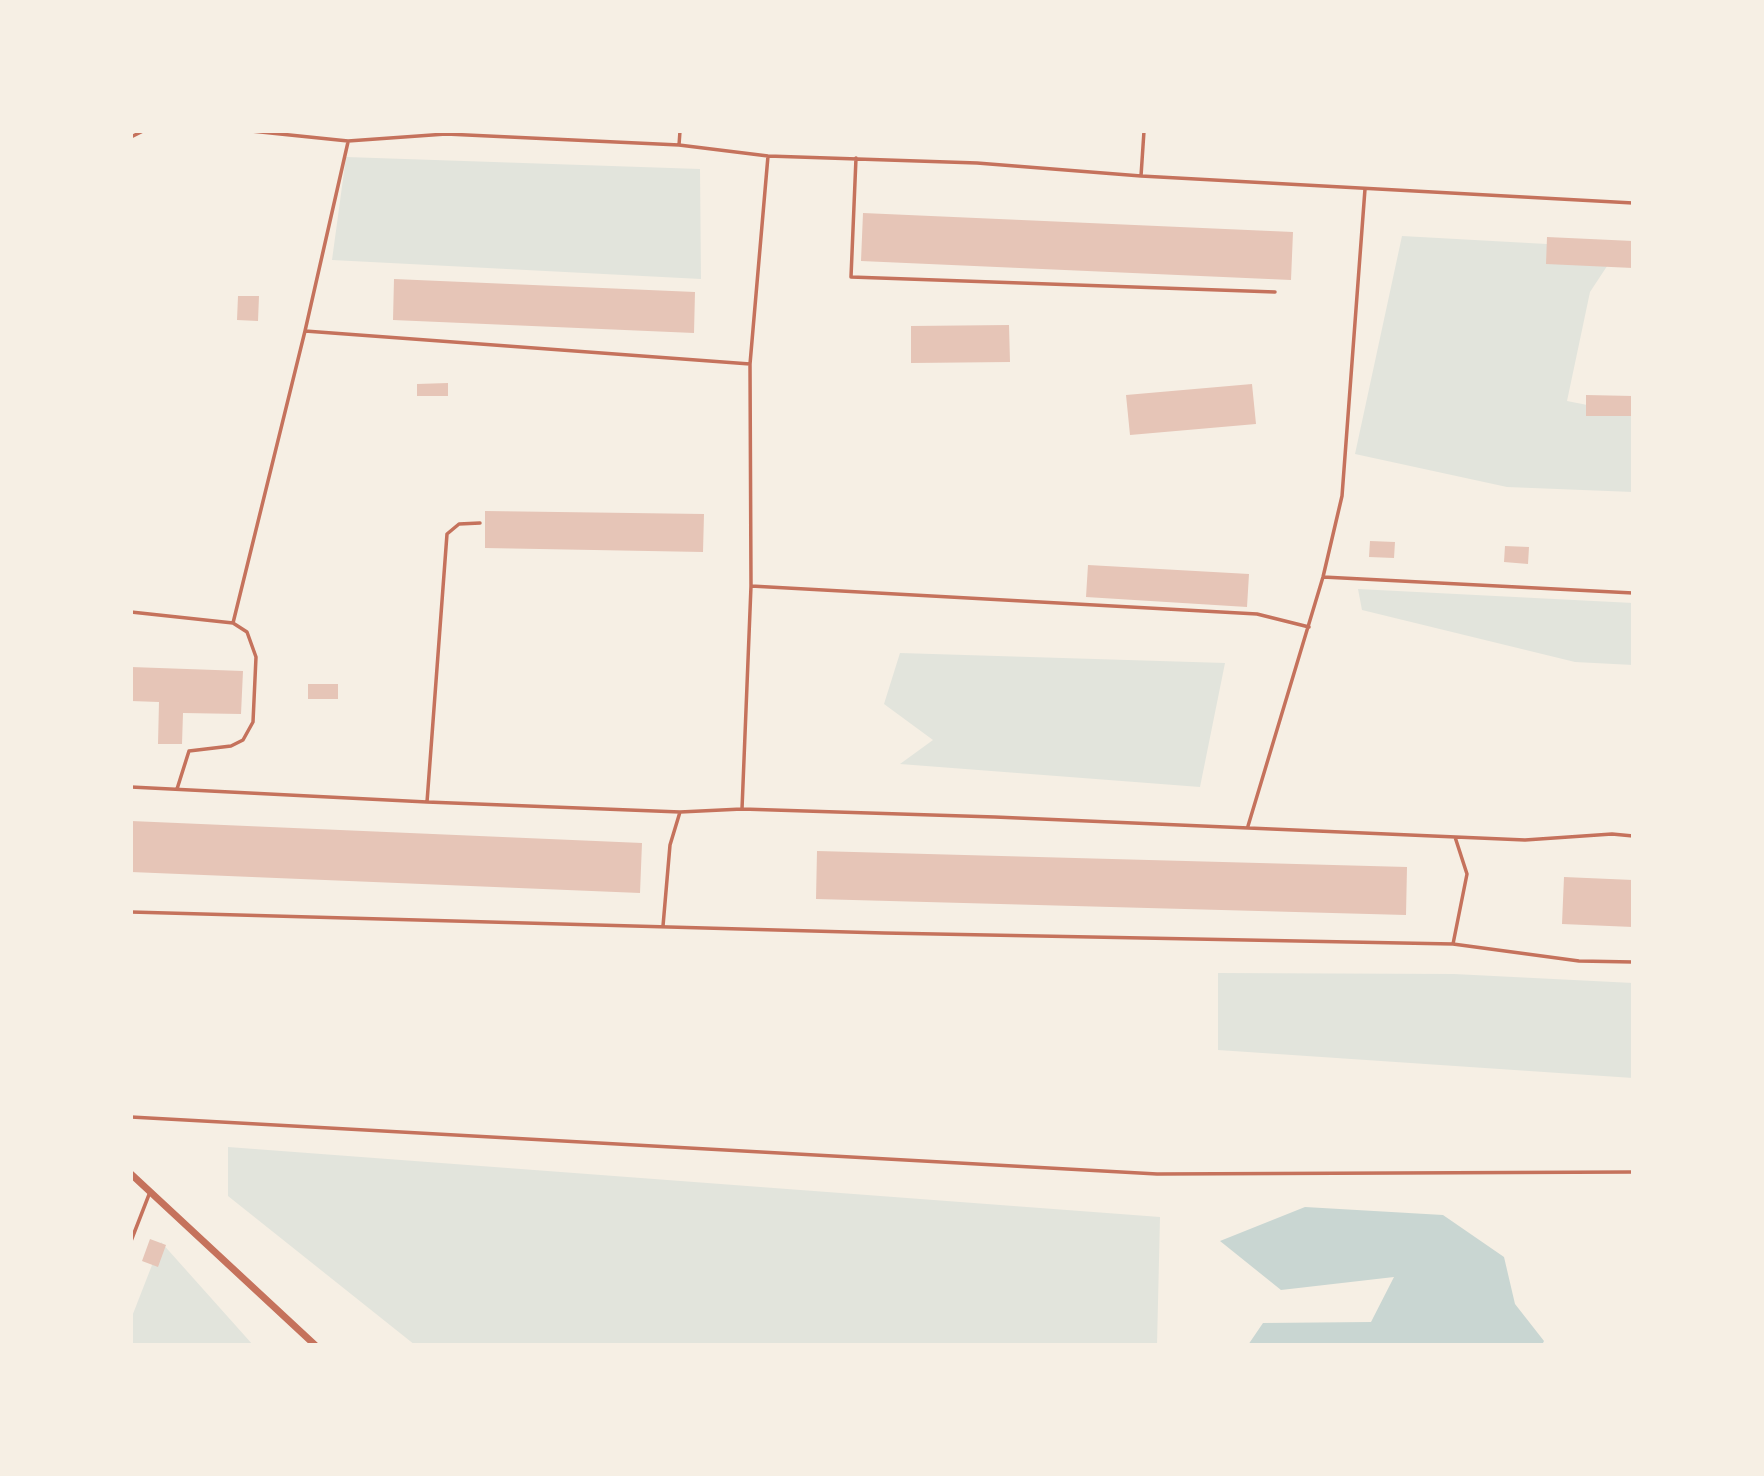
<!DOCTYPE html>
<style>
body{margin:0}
#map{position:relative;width:1764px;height:1476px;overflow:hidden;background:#f6efe4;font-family:"Libre Baskerville",serif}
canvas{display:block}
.frame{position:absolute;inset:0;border:133px solid #f6efe4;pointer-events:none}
</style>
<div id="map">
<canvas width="1764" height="1476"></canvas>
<div class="frame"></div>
</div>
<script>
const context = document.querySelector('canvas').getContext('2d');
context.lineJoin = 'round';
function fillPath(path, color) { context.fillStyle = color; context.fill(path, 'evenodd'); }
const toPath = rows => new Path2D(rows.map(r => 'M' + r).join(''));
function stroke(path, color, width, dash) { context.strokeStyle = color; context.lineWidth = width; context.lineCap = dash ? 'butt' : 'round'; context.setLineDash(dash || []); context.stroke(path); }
const green = toPath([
 [346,157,700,169,701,279,332,260],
 [1402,236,1619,248,1590,292,1567,401,1633,414,1633,492,1507,487,1355,454],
 [1358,589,1633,603,1633,665,1575,662,1362,610],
 [900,653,1225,663,1200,787,900,764,933,740,884,704],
 [1218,973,1454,974,1633,983,1633,1078,1218,1050],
 [228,1147,1160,1217,1157,1345,415,1345,228,1196],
 [161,1242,253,1345,131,1345,131,1319]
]);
const water = toPath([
 [1305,1207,1443,1215,1504,1257,1515,1304,1544,1341,1542,1345,1248,1345,1263,1323,1371,1322,1394,1277,1281,1290,1220,1241]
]);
const building = toPath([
 [863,213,1293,232,1291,280,861,261],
 [1547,237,1633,241,1633,268,1546,264],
 [394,279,695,292,694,333,393,320],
 [238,296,259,296,258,321,237,320],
 [1009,325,1010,362,911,363,911,326],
 [448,383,448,396,417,396,417,384],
 [1252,384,1256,424,1130,435,1126,395],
 [1586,395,1633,396,1633,416,1586,416],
 [485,511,704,514,703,552,485,548],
 [1370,541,1395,542,1394,558,1369,557],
 [1505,546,1529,547,1528,564,1504,562],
 [1088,565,1249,574,1247,607,1086,597],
 [131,667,243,671,241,714,183,713,182,744,158,744,159,702,131,701],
 [308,684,338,684,338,699,308,699],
 [131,821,642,843,640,893,131,872],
 [817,851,1407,867,1406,915,816,899],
 [1564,877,1633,880,1633,927,1562,924],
 [150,1239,166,1245,158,1267,142,1261]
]);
const service = toPath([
 [251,131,348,141,446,134,679,145,768,156,977,163,1141,176,1633,203],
 [131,137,143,131],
 [679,145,680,131],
 [856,158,851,277,1275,292],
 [1141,176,1144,131],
 [305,331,348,142],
 [1323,577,1633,593],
 [751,586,1257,614,1309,627],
 [131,612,233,623,305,331,750,364],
 [131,787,427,802,680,812,742,809,995,817,1525,840,1612,834,1633,836],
 [177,789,189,751,231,746,243,740,253,722,256,657,247,632,233,623],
 [427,802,447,534,459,524,480,523],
 [742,809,751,586,750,364,768,156],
 [1248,826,1323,577,1342,496,1365,189],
 [131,912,884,933,1453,944,1579,961,1633,962],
 [663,926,670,845,680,812],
 [1453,944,1467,874,1455,837],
 [131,1117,1157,1174,1633,1172],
 [131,1241,150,1192]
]);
const minor = toPath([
 [131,1174,315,1345]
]);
fillPath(green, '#e2e4dc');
fillPath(water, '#c9d6d2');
fillPath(building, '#e6c5b7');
stroke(service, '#c5725c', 3.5);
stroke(minor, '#c5725c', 7);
</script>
